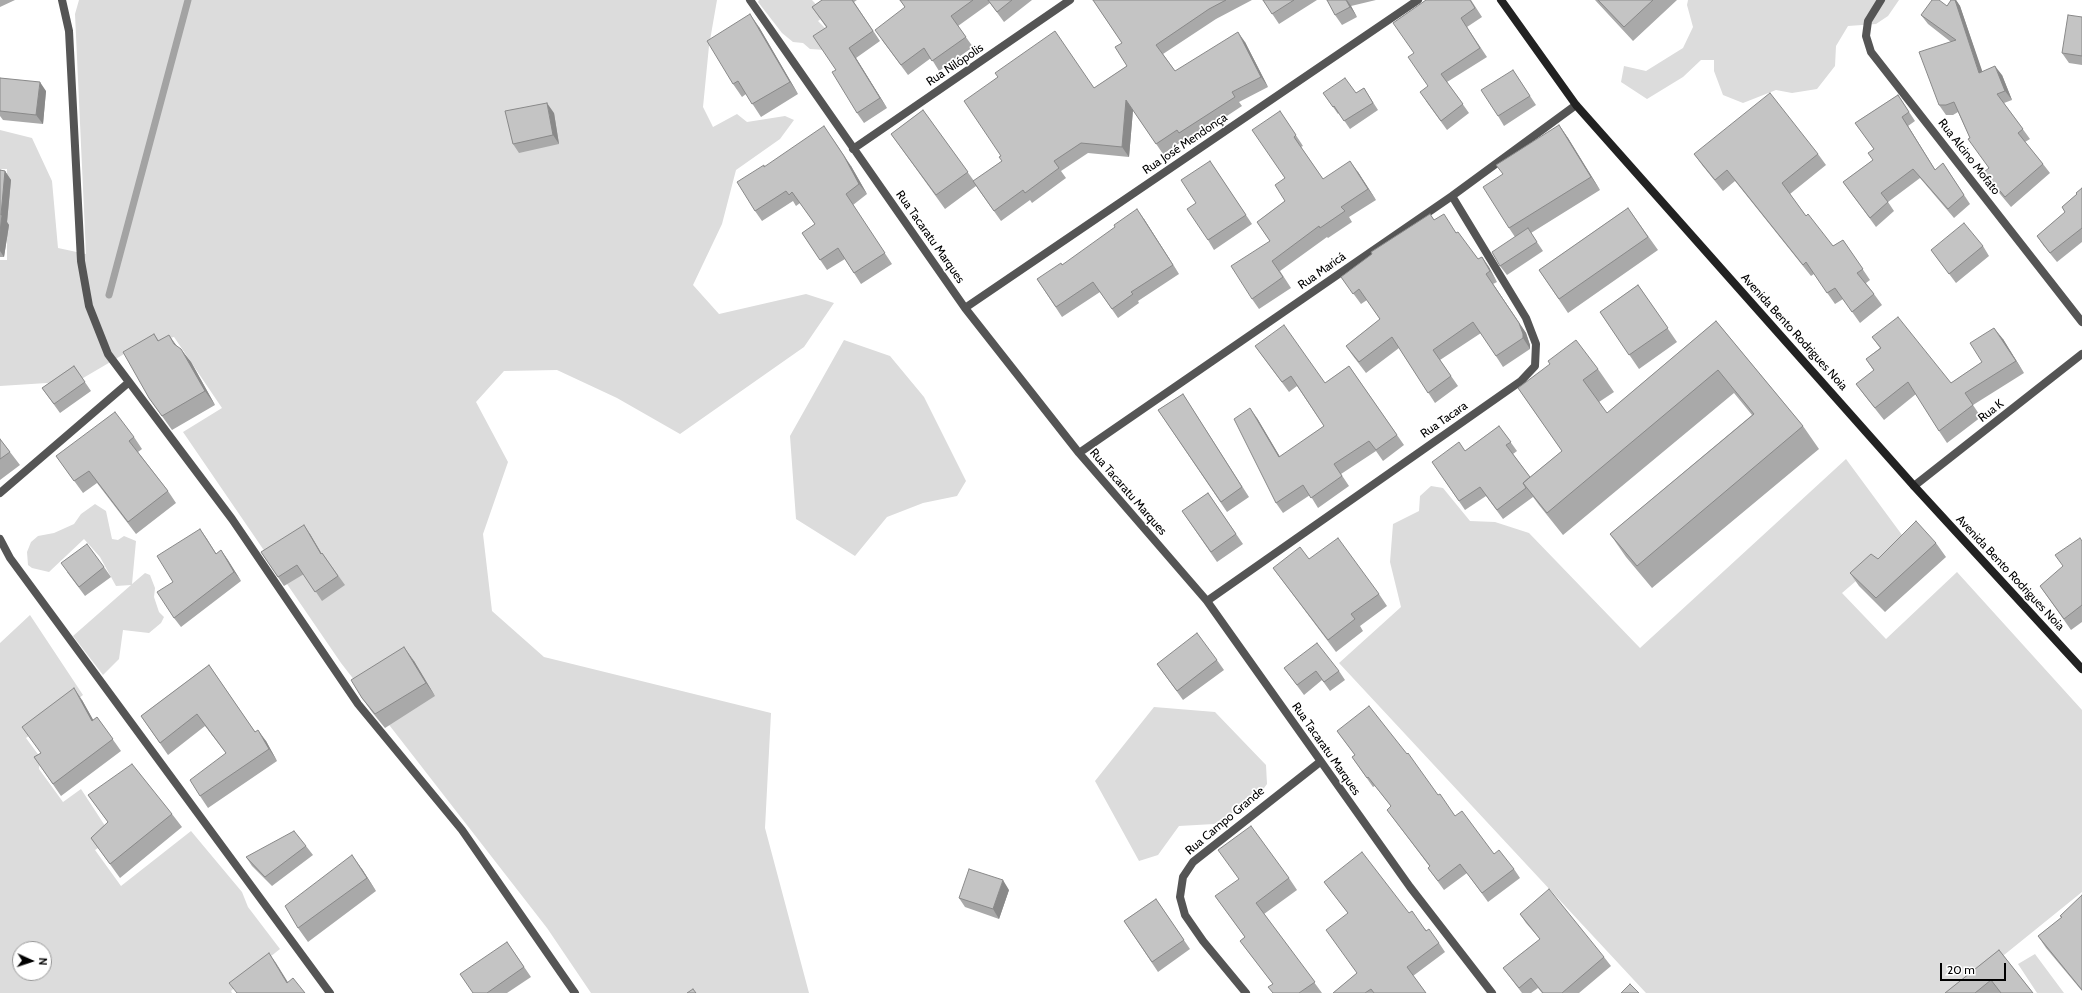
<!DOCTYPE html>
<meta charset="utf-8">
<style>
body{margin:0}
#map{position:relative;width:2082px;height:993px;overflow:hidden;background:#fff;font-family:Cabin,sans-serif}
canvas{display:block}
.north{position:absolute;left:12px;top:941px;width:40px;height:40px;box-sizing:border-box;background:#fff;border:1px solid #999;border-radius:50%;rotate:93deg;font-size:11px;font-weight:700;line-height:16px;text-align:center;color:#000}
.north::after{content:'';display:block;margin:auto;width:14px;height:18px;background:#000;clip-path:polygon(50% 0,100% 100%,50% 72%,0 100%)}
.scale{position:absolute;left:1940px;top:963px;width:66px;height:18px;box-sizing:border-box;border:2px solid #000;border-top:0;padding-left:5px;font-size:12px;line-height:14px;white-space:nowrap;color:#000;-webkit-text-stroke:3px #fff;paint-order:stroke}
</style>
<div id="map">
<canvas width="2082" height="993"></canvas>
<div class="north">N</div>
<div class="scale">20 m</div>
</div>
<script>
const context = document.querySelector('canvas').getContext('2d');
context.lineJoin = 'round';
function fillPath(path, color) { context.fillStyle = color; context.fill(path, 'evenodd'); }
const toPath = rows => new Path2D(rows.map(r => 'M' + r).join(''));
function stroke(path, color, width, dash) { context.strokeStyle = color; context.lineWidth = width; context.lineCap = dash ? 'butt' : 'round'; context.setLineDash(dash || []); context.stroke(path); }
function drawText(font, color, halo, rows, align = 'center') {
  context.font = font + ' Cabin,sans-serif'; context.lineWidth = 3.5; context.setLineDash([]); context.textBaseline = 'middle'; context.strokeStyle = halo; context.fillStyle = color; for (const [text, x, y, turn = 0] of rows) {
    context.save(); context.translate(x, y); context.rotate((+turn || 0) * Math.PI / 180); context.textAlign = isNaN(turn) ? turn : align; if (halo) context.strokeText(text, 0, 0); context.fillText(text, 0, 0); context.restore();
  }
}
const green = toPath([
 [79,0,717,0,709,46,703,107,713,127,737,114,747,122,785,116,794,120,780,139,736,170,722,224,693,285,719,314,806,294,834,303,804,347,680,434,617,398,557,370,504,371,476,402,508,462,483,534,492,611,544,657,771,713,765,828,809,993,591,993,547,928,341,663,183,432,222,408,174,337,136,347,78,381,0,386,0,260,7,260,7,169,0,169,0,130,32,138,52,181,58,248,86,254,75,14],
 [759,0,812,0,826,15,818,21,829,32,826,50,810,49,803,43,793,42,782,33,758,2],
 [1688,0,1899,0,1888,16,1876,24,1848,26,1836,46,1835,66,1817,89,1792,93,1776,90,1743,103,1723,95,1714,71,1714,60,1701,60,1683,77,1647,99,1621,82,1624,66,1646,71,1683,48,1693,27,1687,5],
 [844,340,890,356,924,397,966,481,957,496,923,503,887,517,855,556,796,519,790,436],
 [1846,459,1905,539,1842,593,1886,639,1957,572,2082,710,2082,892,1957,993,1646,993,1339,663,1401,607,1390,562,1393,524,1419,511,1420,496,1431,486,1443,488,1470,521,1495,522,1529,533,1640,648],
 [95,504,106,511,112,539,118,540,124,536,136,541,132,584,145,573,150,575,155,588,154,597,159,612,164,617,161,623,149,633,123,630,119,659,103,675,73,636,131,585,116,586,100,557,84,539,49,572,32,568,28,565,27,552,31,542,38,536,54,533,74,524,81,514],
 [30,615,83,695,26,738,40,757,39,769,63,802,81,789,113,838,95,850,121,886,191,831,242,892,248,907,280,949,251,972,231,991,232,993,0,993,0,643],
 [20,949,44,949,44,973,20,973],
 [1154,707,1215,712,1266,765,1267,784,1256,799,1214,824,1179,826,1158,855,1139,861,1095,781],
 [2035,954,2064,993,2037,993,2018,964]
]);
const stream = toPath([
 [109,295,188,0]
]);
const street = toPath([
 [62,0,69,31,81,261,89,306,108,354,232,519,358,704,462,830,575,993],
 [750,0,965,308,1079,453,1207,601,1410,887,1492,993],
 [1881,0,1868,21,1866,36,1871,52,2082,322],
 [853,149,1070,0],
 [965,308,1418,0],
 [1079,453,1452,196,1576,105],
 [1914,486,2082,354],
 [0,493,128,383],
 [0,539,10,558,330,993],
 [1207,601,1521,381,1535,366,1536,344,1526,318,1452,196],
 [1246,993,1203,941,1185,915,1180,897,1183,877,1193,862,1320,762]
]);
const secondary = toPath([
 [1501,0,1576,105,1914,486,2082,669]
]);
const wall = toPath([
 [0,0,15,0,0,7],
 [822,0,857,0,854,2,880,41,856,58,887,108,864,123,857,113,836,70,826,27,812,7],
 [900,0,1032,0,1004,22,990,3,958,26,973,47,939,71,931,58,908,75,882,40,905,7],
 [1093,0,1252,0,1216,19,1163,54,1175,71,1245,42,1268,87,1239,102,1242,106,1186,143,1184,140,1163,154,1133,110,1129,157,1088,153,1061,171,1066,178,1032,203,1030,200,1001,221,976,186,945,209,891,134,923,110,974,181,1002,161,1094,88,1127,66,1122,43],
 [1263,0,1317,0,1279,24],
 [1327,0,1376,0,1351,6,1357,17,1342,25,1335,15],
 [1471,0,1482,17,1467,27,1487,57,1447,82,1469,113,1447,130,1426,101,1428,86,1414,53],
 [1595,0,1677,0,1633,41],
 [1951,0,1956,0,1960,6,1982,72,2002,75,2012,100,2004,103,2030,139,2025,142,2043,164,2050,173,2011,207,1990,182,1984,172,1989,168,1970,138,1958,112,1953,115,1946,115,1939,105,1951,42,1928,24,1921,15,1947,6],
 [2082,17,2082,65,2069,63,2062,53],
 [759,27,798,94,761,117,746,94,742,97,733,84],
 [1513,70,1536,105,1504,126,1498,116],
 [0,78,46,91,43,124,3,120,0,116],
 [1364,88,1378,110,1350,129,1339,113,1338,114,1323,93,1356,93],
 [1898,95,1915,121,1908,126,1935,170,1943,163,1970,204,1954,218,1920,178,1888,202,1894,211,1876,227,1843,182,1873,160,1874,149,1855,123],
 [1280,111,1303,146,1301,147,1323,179,1358,172,1376,200,1349,217,1352,222,1328,238,1327,237,1280,271,1291,288,1259,309,1252,299,1270,241,1257,222,1285,201,1285,178],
 [554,113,559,144,519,153,513,144],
 [1559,125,1568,138,1600,190,1531,233,1543,251,1507,275,1500,266,1515,237,1509,228,1503,174],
 [1694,154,1818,154,1826,165,1790,194,1806,216,1833,246,1843,240,1870,280,1866,283,1882,305,1860,323,1843,299,1835,304,1814,274,1811,276,1735,181,1723,191,1702,165],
 [1210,161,1252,224,1214,250,1208,240,1196,203],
 [851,166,867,194,853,205,892,264,861,284,845,259,827,270,802,233,815,224,800,203,796,206,793,201,762,221,755,211,764,167],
 [0,170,5,171,11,180,7,222,9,225,4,257,0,257],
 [2082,188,2082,242,2057,262,2043,245,2037,236,2065,212,2062,207,2077,194],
 [1628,208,1658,250,1568,313,1539,270],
 [1430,214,1434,220,1457,233,1478,259,1482,257,1497,282,1493,284,1526,333,1530,345,1530,349,1503,367,1481,333,1440,360,1458,386,1435,403,1399,348,1366,373,1353,356,1346,346,1380,319,1367,300,1361,304,1341,277],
 [1144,219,1179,274,1138,301,1139,303,1118,318,1100,292,1062,317,1037,279],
 [1983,246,1989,256,1956,283,1931,250],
 [1638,285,1677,342,1639,369,1600,312],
 [1716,321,1803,426,1819,449,1652,588,1626,557,1610,534,1752,415,1734,393,1563,535,1539,505,1533,497,1503,519,1486,496,1465,510,1432,462,1465,451,1499,426,1517,451,1513,454,1530,477,1562,451,1518,388,1598,369,1614,392,1599,402,1607,413],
 [154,334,159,341,177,346,191,362,215,405,172,430,149,398],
 [1872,337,1951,383,1982,362,2003,339,2024,373,1973,405,1981,417,1947,443,1939,431,1916,394,1884,420,1865,396,1856,384,1874,371,1866,359,1880,348],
 [1255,346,1325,383,1349,366,1404,445,1383,461,1376,451,1341,474,1349,486,1318,508,1310,495,1283,513,1276,503,1257,418,1280,457,1324,426,1297,386,1289,392],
 [74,366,91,391,60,413,42,388],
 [1183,394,1249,497,1227,512,1158,410],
 [134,437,142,449,138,452,168,491,176,503,136,534,97,483,83,493,56,456],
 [0,439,20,465,0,480],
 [1208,493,1243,544,1217,562,1182,511],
 [200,529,216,554,221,550,241,581,181,627,174,618,173,582],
 [310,534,322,554,322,553,345,585,322,601,304,574,284,586,261,552],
 [2082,541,2082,622,2071,630,2040,586,2063,567],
 [1936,543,1946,557,1885,612,1859,586,1850,573,1878,559],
 [104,567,111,577,85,596,67,572],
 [1273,568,1379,594,1387,606,1360,626,1363,631,1336,652],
 [1217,660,1224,670,1183,700,1157,664],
 [414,661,435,696,385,728,372,712,362,698],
 [209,665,255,732,266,741,277,761,208,808,200,796,226,753,205,726,168,755,141,716],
 [1284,668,1339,671,1345,680,1330,691,1322,680,1304,695],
 [82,700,93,720,97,717,121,751,61,796,34,757,41,753],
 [1337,731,1438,795,1455,816,1494,854,1514,869,1520,878,1488,902,1467,873,1444,890,1428,868,1430,867,1387,810,1391,806,1375,786,1373,787,1352,757,1355,755],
 [88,795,172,814,182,827,120,878,91,838,108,822],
 [306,846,313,855,272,886,252,866,246,857],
 [362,869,376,891,308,942,298,928],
 [1289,878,1297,890,1264,914,1322,993,1273,993,1273,984,1240,941,1245,937,1215,896],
 [1324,882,1409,913,1439,943,1445,952,1413,976,1426,993,1333,993,1357,973,1348,913],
 [1009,890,999,919,965,907,959,898],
 [2082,895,2082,991,2046,948,2038,936,2061,918],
 [1156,899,1190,949,1158,972,1124,921],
 [1520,914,1604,957,1611,966,1579,993,1542,993,1538,988,1531,993,1522,993,1503,968,1540,939,1526,923],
 [507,942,531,977,507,993,473,993],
 [1999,950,2033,993,1945,993]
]);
const shadedWall = toPath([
 [1346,0,1347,0,1351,6,1357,17,1350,7],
 [1955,0,1956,0,1960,6,1986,82,1979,73],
 [750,14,759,27,798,94,790,82],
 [1238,32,1245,42,1268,87,1261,77],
 [849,48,856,58,887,108,880,98],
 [1995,66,2002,75,2012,100,2005,91],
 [40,82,46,91,43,124,36,115],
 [1126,100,1133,110,1129,157,1122,147],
 [547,103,554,113,559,144,553,135],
 [1902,117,1908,126,1941,179,1935,170],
 [1559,125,1568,138,1600,190,1591,177],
 [831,136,851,166,867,194,859,184],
 [1350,161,1358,172,1376,200,1368,189],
 [5,171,11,180,7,222,9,225,4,257,0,251,0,232,1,215],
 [1137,209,1144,219,1179,274,1173,265],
 [1482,257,1489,267,1497,282,1490,271],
 [1493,284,1526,333,1530,345,1530,349,1523,338],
 [1994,328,2003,339,2024,373],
 [169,335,179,349,174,344],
 [181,349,191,362,215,405,205,391],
 [1250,408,1257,418,1286,467,1279,457],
 [304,525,310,534,327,563,321,554],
 [200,529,207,539,222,563,216,554],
 [221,550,228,560,241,581,234,572],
 [404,647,414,661,435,696,426,683],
 [74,688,82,700,100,732,92,721],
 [258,730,266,741,277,761,269,749],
 [352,855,362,869,376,891,367,878],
 [1003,880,1009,890,999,919,993,909],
 [269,953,276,963,294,992,287,983]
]);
const building = toPath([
 [822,0,852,0,873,31,849,48,880,98,857,113,832,72,836,70,813,36,827,27,812,7,822,0],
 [900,0,973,0,951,16,966,37,932,61,924,48,901,65,875,30,905,7,900,0],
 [988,0,1012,0,997,12,988,0],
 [1093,0,1226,0,1209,9,1156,45,1175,71,1238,32,1261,77,1232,92,1235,97,1179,133,1177,130,1156,144,1126,100,1122,147,1081,143,1054,161,1059,168,1025,193,1023,190,994,211,973,181,1002,161,999,157,1001,156,964,101,998,77,995,73,1055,31,1094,88,1127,66,1115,47,1122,43,1093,0],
 [1263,0,1294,0,1272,14,1263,0],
 [1327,0,1346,0,1350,7,1335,15,1327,0],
 [1426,0,1470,0,1475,8,1461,18,1480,48,1441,74,1463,104,1441,121,1420,92,1428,86,1408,57,1414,53,1393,23,1426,0],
 [1598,0,1653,0,1624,27,1598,0],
 [1932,0,1939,0,1947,6,1951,0,1955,0,1979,73,1995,66,2005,91,1997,94,2023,129,2018,133,2043,164,2005,197,1984,172,1989,168,1968,139,1970,138,1954,102,1946,105,1939,105,1919,52,1956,40,1921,15,1932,0],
 [750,14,790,82,752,104,738,81,733,84,707,41,750,14],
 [2068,15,2082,17,2082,56,2062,53,2068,15],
 [1513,70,1530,96,1498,116,1481,90,1513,70],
 [0,78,40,82,36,115,0,111,0,78],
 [1345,78,1356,93,1364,88,1373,103,1344,121,1334,106,1333,107,1323,93,1345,78],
 [1770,93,1818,154,1782,183,1806,216,1808,214,1833,246,1843,240,1863,269,1857,273,1874,294,1852,312,1835,288,1827,293,1806,262,1803,265,1727,170,1715,180,1694,154,1770,93],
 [1898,95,1909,112,1902,117,1935,170,1943,163,1964,195,1948,209,1913,169,1881,193,1888,202,1870,218,1843,182,1873,160,1868,153,1874,149,1855,123,1898,95],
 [547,103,553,135,513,144,505,111,547,103],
 [923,110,968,172,936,195,891,134,923,110],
 [1280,111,1296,135,1294,137,1323,179,1350,161,1368,189,1341,207,1345,211,1320,228,1319,226,1272,261,1283,277,1252,299,1231,266,1270,241,1257,222,1285,201,1275,185,1285,178,1252,130,1280,111],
 [1559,125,1591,177,1509,228,1483,187,1503,174,1496,165,1559,125],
 [824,126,844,156,859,184,846,194,885,253,854,273,838,248,820,260,802,233,815,224,792,192,789,195,786,191,755,211,737,182,764,165,764,167,824,126],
 [1210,161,1246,215,1208,240,1187,209,1196,203,1181,180,1210,161],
 [0,170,5,171,1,215,2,215,0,232,0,170],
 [2082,188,2082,228,2050,253,2037,236,2065,212,2062,207,2077,194,2076,193,2082,188],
 [1628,208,1648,237,1559,299,1539,270,1628,208],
 [1137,209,1173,265,1131,292,1133,294,1112,309,1093,282,1056,307,1037,279,1061,263,1062,265,1115,227,1114,225,1137,209],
 [1430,214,1434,220,1444,214,1456,233,1458,232,1478,259,1482,257,1490,271,1486,274,1519,323,1523,334,1523,338,1496,356,1473,322,1433,350,1451,376,1428,393,1392,337,1359,362,1346,346,1380,319,1359,289,1353,294,1341,277,1372,254,1371,252,1430,214],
 [1964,223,1983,246,1949,274,1931,250,1964,223],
 [1528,228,1537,242,1500,266,1492,252,1528,228],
 [1638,285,1668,328,1629,355,1600,312,1638,285],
 [1898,317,1951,383,1982,362,1970,343,1994,328,2016,361,1965,393,1973,405,1939,431,1908,382,1875,408,1856,384,1874,370,1866,359,1881,348,1872,337,1898,317],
 [1716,321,1803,426,1637,566,1610,534,1754,414,1718,370,1547,513,1523,483,1562,451,1518,388,1550,364,1548,361,1576,340,1598,369,1583,380,1607,413,1716,321],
 [1284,325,1325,383,1349,366,1397,435,1376,450,1369,441,1334,464,1342,476,1311,498,1303,485,1276,503,1234,419,1250,408,1279,457,1324,426,1291,376,1282,382,1255,346,1284,325],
 [154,334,158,341,169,335,174,344,181,349,205,391,162,416,149,398,123,352,154,334],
 [74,366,85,382,54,404,42,388,74,366],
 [1183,394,1242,487,1221,502,1158,410,1183,394],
 [115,412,134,437,129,441,168,491,128,522,89,471,74,481,56,456,115,412],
 [1499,426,1511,442,1506,445,1530,477,1523,483,1526,488,1497,510,1480,487,1459,501,1432,462,1459,442,1465,451,1499,426],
 [0,439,10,452,0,459,0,439],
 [1208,493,1236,534,1211,552,1182,511,1208,493],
 [1916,521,1936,543,1876,598,1850,573,1871,554,1878,559,1916,521],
 [304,525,321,554,322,553,338,576,315,592,297,565,278,577,261,552,304,525],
 [200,529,216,554,221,550,234,572,174,618,157,592,173,582,157,556,200,529],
 [1338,538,1379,594,1351,614,1355,619,1328,640,1273,568,1300,547,1309,559,1338,538],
 [2080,538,2082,541,2082,605,2064,619,2040,586,2063,566,2055,555,2080,538],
 [87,544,104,567,79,587,61,563,87,544],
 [1197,633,1217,660,1177,691,1157,664,1197,633],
 [1317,643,1339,671,1324,682,1316,671,1297,685,1284,668,1317,643],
 [404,647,426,683,375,714,362,698,351,680,404,647],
 [209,665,255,732,258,730,269,749,200,796,190,780,226,753,197,714,160,743,141,716,209,665],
 [74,688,92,721,97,717,113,739,53,784,34,757,41,753,22,727,74,688],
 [1369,706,1407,754,1408,753,1438,795,1440,794,1455,816,1462,811,1494,854,1499,850,1514,869,1482,893,1460,864,1438,881,1428,868,1430,866,1387,810,1391,806,1368,777,1367,778,1352,757,1355,755,1337,731,1369,706],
 [132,764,172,814,110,864,91,838,108,822,88,795,132,764],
 [1251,826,1289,878,1256,903,1315,982,1299,993,1273,993,1268,987,1273,984,1240,941,1245,937,1215,896,1239,879,1218,850,1251,826],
 [294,831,306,846,265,877,246,857,294,831],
 [1362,852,1409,913,1412,911,1426,931,1429,929,1439,943,1407,967,1426,993,1374,993,1371,989,1365,993,1333,993,1357,973,1326,930,1348,913,1324,882,1362,852],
 [352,855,367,878,298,928,285,906,352,855],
 [969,869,1003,880,993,909,959,898,969,869],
 [1549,889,1604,957,1562,993,1543,993,1531,978,1519,988,1503,968,1540,939,1520,914,1549,889],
 [2082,895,2082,990,2038,936,2062,917,2060,916,2082,895],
 [1156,899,1184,940,1152,962,1124,921,1156,899],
 [507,942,524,967,487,993,473,993,460,974,507,942],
 [1999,950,2033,993,2001,993,1991,980,1975,993,1945,993,1999,950],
 [269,953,287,983,293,978,305,993,237,993,229,983,269,953],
 [1630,984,1639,993,1621,993,1630,984],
 [693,989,696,993,687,993,693,989]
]);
const streetNames = [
 ["Rua Nilópolis",955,65,-34],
 ["Rua José Mendonça",1185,144,-34],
 ["Rua Alcino Mofato",1969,157,52],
 ["Rua Tacaratu Marques",930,237,55],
 ["Rua Maricá",1322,271,-35],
 ["Avenida Bento Rodrigues Noia",1794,332,48],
 ["Rua K",1991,411,-38],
 ["Rua Tacara",1444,420,-35],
 ["Rua Tacaratu Marques",1128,492,49],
 ["Avenida Bento Rodrigues Noia",2010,573,47],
 ["Rua Tacaratu Marques",1326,749,55],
 ["Rua Campo Grande",1225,821,-40]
];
fillPath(green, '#dcdcdc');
stroke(stream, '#a3a3a3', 7);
stroke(street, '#555', 8);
stroke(secondary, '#222', 8);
fillPath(wall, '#a9a9a9');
fillPath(shadedWall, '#898989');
fillPath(building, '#c4c4c4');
stroke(building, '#898989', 1);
drawText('12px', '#000', '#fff', streetNames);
</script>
